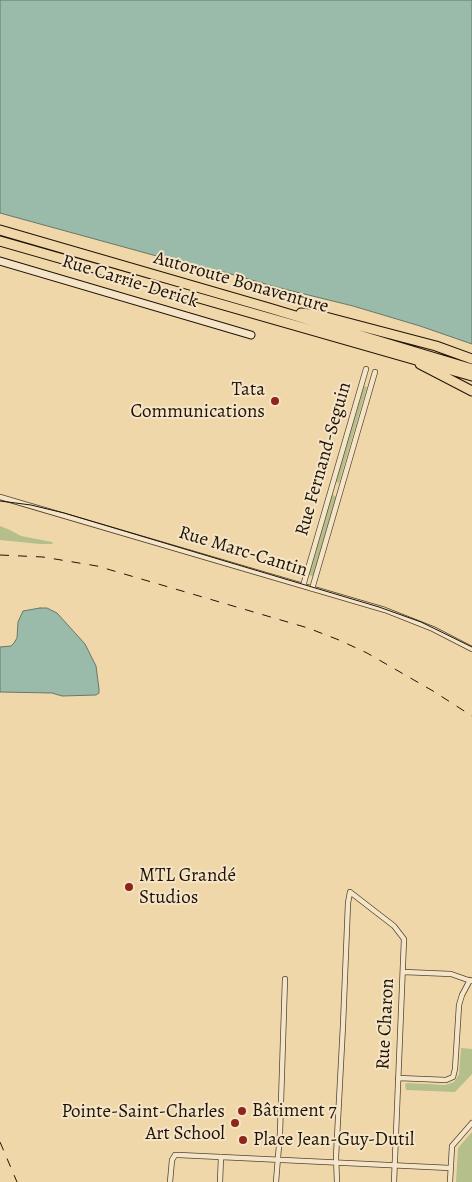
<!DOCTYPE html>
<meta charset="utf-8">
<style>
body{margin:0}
canvas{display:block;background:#efd7aa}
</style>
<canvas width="472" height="1182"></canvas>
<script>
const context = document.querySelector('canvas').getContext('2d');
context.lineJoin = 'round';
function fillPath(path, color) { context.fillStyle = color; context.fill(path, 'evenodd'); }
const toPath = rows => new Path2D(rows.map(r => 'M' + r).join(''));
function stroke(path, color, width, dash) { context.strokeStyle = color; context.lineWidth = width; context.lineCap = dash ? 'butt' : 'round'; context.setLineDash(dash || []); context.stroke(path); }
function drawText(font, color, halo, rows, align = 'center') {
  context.font = font + ' Alegreya,serif'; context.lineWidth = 4; context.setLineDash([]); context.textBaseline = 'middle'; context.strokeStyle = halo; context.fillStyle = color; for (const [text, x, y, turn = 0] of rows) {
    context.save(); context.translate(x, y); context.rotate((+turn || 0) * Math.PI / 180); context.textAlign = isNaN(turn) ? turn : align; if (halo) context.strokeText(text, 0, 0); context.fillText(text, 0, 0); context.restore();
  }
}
const green = toPath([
 [364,386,367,387,339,483,336,482],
 [332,495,336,496,313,576,309,575],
 [0,526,10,530,21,536,52,542,53,544,40,544,0,540],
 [461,1048,472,1049,472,1074,455,1092,406,1090,405,1084,407,1083,445,1085,454,1082,459,1074],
 [472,1132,472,1182,456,1182,458,1148]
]);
const water = toPath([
 [0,0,472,0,472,344,420,326,353,306,276,287,224,272,193,266,0,213,0,0],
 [40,608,47,608,57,613,85,644,96,666,99,689,99,693,96,695,62,696,52,693,0,692,0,647,11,646,14,643,17,638,18,622,23,611,40,608]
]);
const street = toPath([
 [0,497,385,610,433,629,472,649],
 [303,586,366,369],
 [312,589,375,372],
 [404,972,451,974,471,981],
 [398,1078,446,1080,453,1077,455,1069,459,1005,462,995,470,980],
 [170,1182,172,1160,175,1155,179,1155,450,1168],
 [220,1182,221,1157],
 [276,1182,280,1133,285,979],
 [337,1182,336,1157,343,1025,348,903,350,892,394,926,404,939,394,1182],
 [450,1182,452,1146,472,1123]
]);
const secondary = toPath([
 [0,261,251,335]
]);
const highway = toPath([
 [0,230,269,308,472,369],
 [0,241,472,376],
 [301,313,318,315,436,346,472,359],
 [420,364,472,391]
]);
const tram = toPath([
 [0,501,31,505,64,513,379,607,421,622,472,647]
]);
const rail = toPath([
 [0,555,43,557,97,566,308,628,339,640,367,653,433,691,472,716],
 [0,1142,17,1182]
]);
const markers = [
 [275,401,5,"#8f2418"],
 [129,887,5,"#8f2418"],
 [242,1111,5,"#8f2418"],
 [235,1123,5,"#8f2418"],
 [243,1140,5,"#8f2418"]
];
const streetNames = [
 ["Rue Carrie-Derick",130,282,17],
 ["Autoroute Bonaventure",241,283,16],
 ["Rue Fernand-Seguin",324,459,-74],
 ["Rue Marc-Cantin",243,552,17],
 ["Rue Charon",386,1024,-87]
];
const poiNames = [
 ["Tata",265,390,"right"],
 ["Communications",265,412,"right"],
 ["MTL Grandé",139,876],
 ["Studios",139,898],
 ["Bâtiment 7",252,1111],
 ["Pointe-Saint-Charles",225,1112,"right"],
 ["Art School",225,1134,"right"],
 ["Place Jean-Guy-Dutil",253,1140]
];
fillPath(green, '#b5bf8c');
fillPath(water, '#9abaaa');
stroke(water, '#697768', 1);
stroke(street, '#54442e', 6);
stroke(secondary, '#201305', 9);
stroke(highway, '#201305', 11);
stroke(street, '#f5e5c8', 4.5);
stroke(secondary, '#f5e5c8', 7);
stroke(highway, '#efd7aa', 9);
stroke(tram, '#201305', 1);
stroke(rail, '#201305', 1, [9, 9]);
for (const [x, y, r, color] of markers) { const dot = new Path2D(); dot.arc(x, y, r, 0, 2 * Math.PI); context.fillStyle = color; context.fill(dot); stroke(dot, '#f5e5c8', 2); }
drawText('19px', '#201305', '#f5e5c8', streetNames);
drawText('19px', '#201305', '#f5e5c8', poiNames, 'left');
</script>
